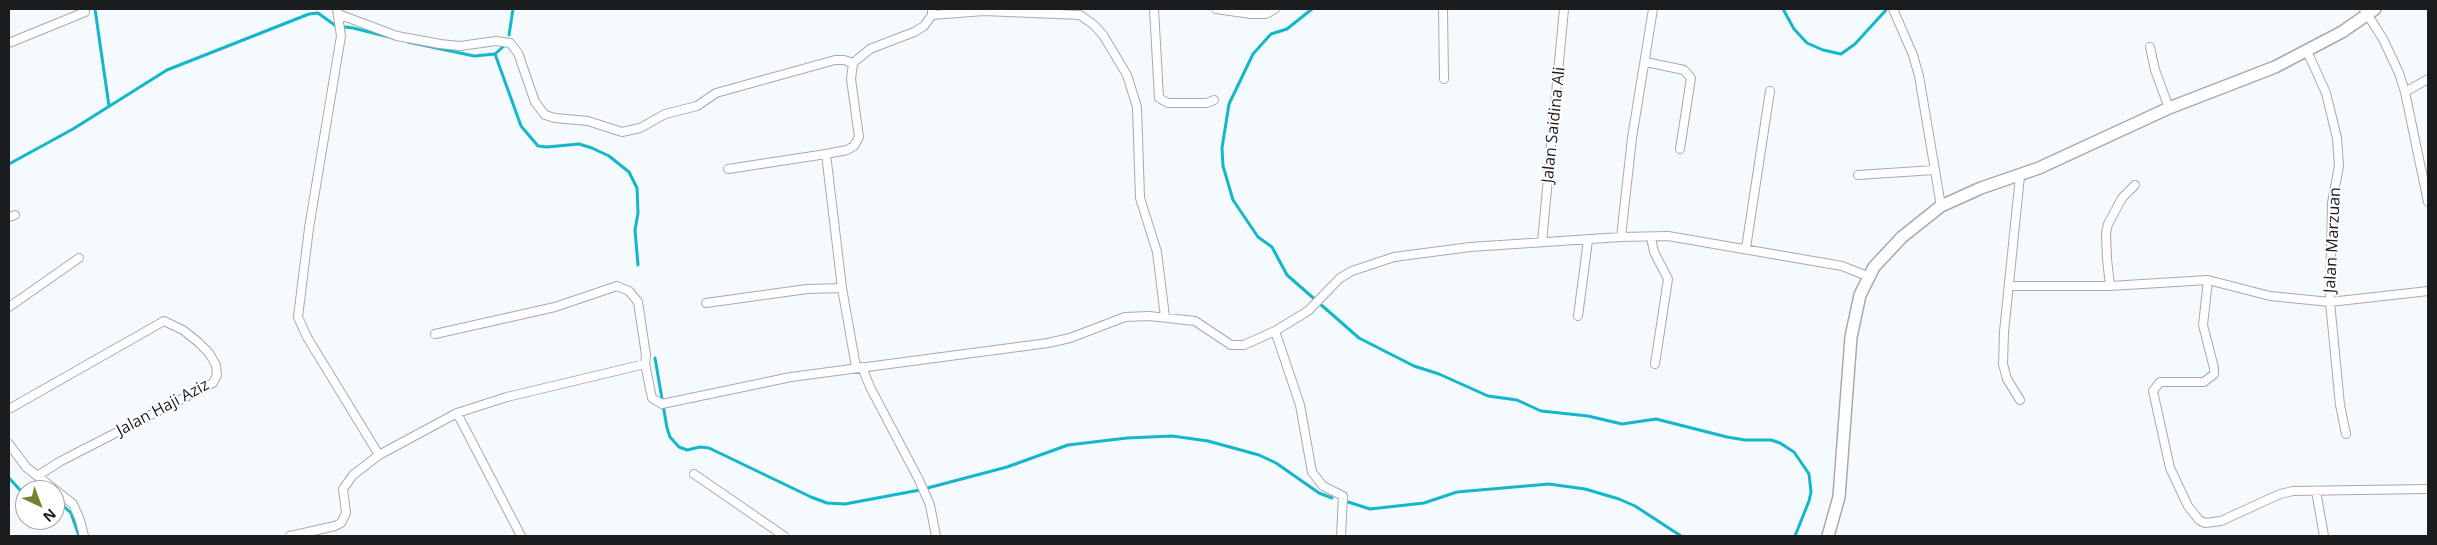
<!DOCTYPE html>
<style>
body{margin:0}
#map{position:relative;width:2437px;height:545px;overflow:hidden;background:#f5faff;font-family:"Open Sans",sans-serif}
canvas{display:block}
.frame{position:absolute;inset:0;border:10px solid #1b1c1e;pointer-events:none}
.north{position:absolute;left:15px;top:480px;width:50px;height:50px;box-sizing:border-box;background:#fff;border:1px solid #a4a4a5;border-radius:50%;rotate:137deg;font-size:14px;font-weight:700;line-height:20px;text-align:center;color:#1b1c1e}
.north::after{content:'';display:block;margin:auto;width:18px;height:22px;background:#758433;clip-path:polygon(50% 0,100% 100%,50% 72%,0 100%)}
</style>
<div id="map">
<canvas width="2437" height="545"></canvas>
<div class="frame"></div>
<div class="north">N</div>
</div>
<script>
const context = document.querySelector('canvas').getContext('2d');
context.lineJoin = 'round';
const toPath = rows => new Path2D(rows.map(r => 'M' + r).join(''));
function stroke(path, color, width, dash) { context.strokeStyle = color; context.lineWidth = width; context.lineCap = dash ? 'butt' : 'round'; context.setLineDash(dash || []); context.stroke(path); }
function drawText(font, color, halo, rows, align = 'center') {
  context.font = font + ' "Open Sans",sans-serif'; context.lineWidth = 4; context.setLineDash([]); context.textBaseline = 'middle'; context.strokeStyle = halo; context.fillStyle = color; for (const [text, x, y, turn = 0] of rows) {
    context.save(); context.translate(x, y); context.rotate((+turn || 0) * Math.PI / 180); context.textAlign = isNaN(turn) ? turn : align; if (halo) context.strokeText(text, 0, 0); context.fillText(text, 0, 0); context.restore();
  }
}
const stream = toPath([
 [95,9,109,106],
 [1312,9,1287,29,1271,34,1253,54,1229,104,1222,148,1223,166,1233,200,1258,237,1272,247,1287,275,1359,338,1414,366,1439,374,1488,396,1517,400,1541,411,1588,416,1622,424,1656,419,1727,437,1745,440,1771,440,1780,443,1794,452,1809,474,1811,492,1809,501,1795,536],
 [1783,9,1794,29,1807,43,1823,50,1841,54,1855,44,1886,10],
 [509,35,513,9],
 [408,42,474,56,495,54,504,46],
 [495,54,521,126,538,146,547,147,579,144,592,148,609,156,629,172,637,188,638,213,635,230,638,265],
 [9,164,73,129,167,70,309,14,318,13,336,26,353,28,397,39],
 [655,358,667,428,670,437,679,447,687,450,700,447,709,448,811,497,827,503,845,504,920,490,1007,467,1068,445,1127,438,1172,436,1208,441,1259,455,1276,463,1319,493,1332,498],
 [9,478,21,491,25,492],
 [55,498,71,513,79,536],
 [1348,502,1370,509,1424,503,1457,492,1549,484,1585,489,1619,499,1635,506,1681,536]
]);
const street = toPath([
 [337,9,341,36,309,228,298,317,307,337,379,455],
 [1154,9,1159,98,1168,103,1207,103,1214,100],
 [1216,9,1251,14,1266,14,1275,9],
 [1443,9,1444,79],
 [1893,9,1913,55,1919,76,1941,206],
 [2364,9,2383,39,2399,73,2405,92,2428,202],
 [338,14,397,36,440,44,460,46,496,41,510,43,518,53,535,102,545,115,555,118,588,121,622,132,640,128,665,114,697,106,716,93,835,60,844,60,853,63],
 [932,15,984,11,1080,15,1094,25,1103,35,1127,75,1137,107,1140,198,1157,252,1165,317],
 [9,43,85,12],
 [2150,47,2155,70,2169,108],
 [2307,51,2326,93,2337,138,2339,166,2332,203,2330,302,2340,405,2346,434],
 [1646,62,1684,70,1691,78,1680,149],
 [2405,92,2428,79],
 [728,169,826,154],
 [1858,175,1934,170],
 [9,217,15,215],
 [1621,237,1632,138,1653,9],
 [1651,237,1654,252,1668,279,1655,364],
 [1542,242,1564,9],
 [1746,248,1770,91],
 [2208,280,2203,325,2214,368,2214,374,2204,382,2160,382,2153,391,2170,468,2188,506,2199,520,2205,523,2221,521,2280,494,2293,491,2428,489],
 [2010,286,2110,286,2208,280,2270,296,2330,302,2428,291],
 [2110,286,2107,259,2106,233,2108,224,2122,198,2135,185],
 [706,303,807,289,842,288],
 [9,307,79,258],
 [1578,316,1588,240],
 [1275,331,1300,405,1312,472,1323,486,1343,496,1341,536],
 [435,334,555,307,617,286,629,291,638,302,646,355,645,364],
 [856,367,842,288,826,154,847,150,854,146,859,137,851,79,853,63,870,49,914,32,924,26,932,15,932,9],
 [862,367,870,387,919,480,930,505,936,536],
 [2020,400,2007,379,2003,364,2004,332,2020,176],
 [9,409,164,321,183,330,198,342,209,353,216,365,217,375,213,383,61,461,37,476],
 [457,413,521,536],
 [9,444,26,467,73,504,80,520,84,536],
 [694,474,784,536],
 [2316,491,2324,536],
 [290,536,335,526,341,523,346,513,343,489,353,475,379,455,457,413,507,397,645,364,652,398,662,404,791,377,1048,343,1070,338,1125,317,1149,316,1195,321,1231,345,1244,345,1275,331,1308,311,1340,278,1352,271,1394,257,1470,247,1621,237,1668,236,1842,266,1867,276]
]);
const secondary = toPath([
 [1828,536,1839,497,1851,337,1860,295,1874,267,1902,237,1941,206,1981,188,2039,168,2169,108,2275,67,2342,32,2375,9]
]);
const streetNames = [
 ["Jalan Saidina Ali",1554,125,-84],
 ["Jalan Marzuan",2333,240,-87],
 ["Jalan Haji Aziz",163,408,-28]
];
stroke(stream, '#13b7cb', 3);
stroke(street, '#a6aaaf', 10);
stroke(secondary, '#a6aaaf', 14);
stroke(street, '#fff', 8);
stroke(secondary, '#fff', 11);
drawText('16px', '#1b1c1e', '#fff', streetNames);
</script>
